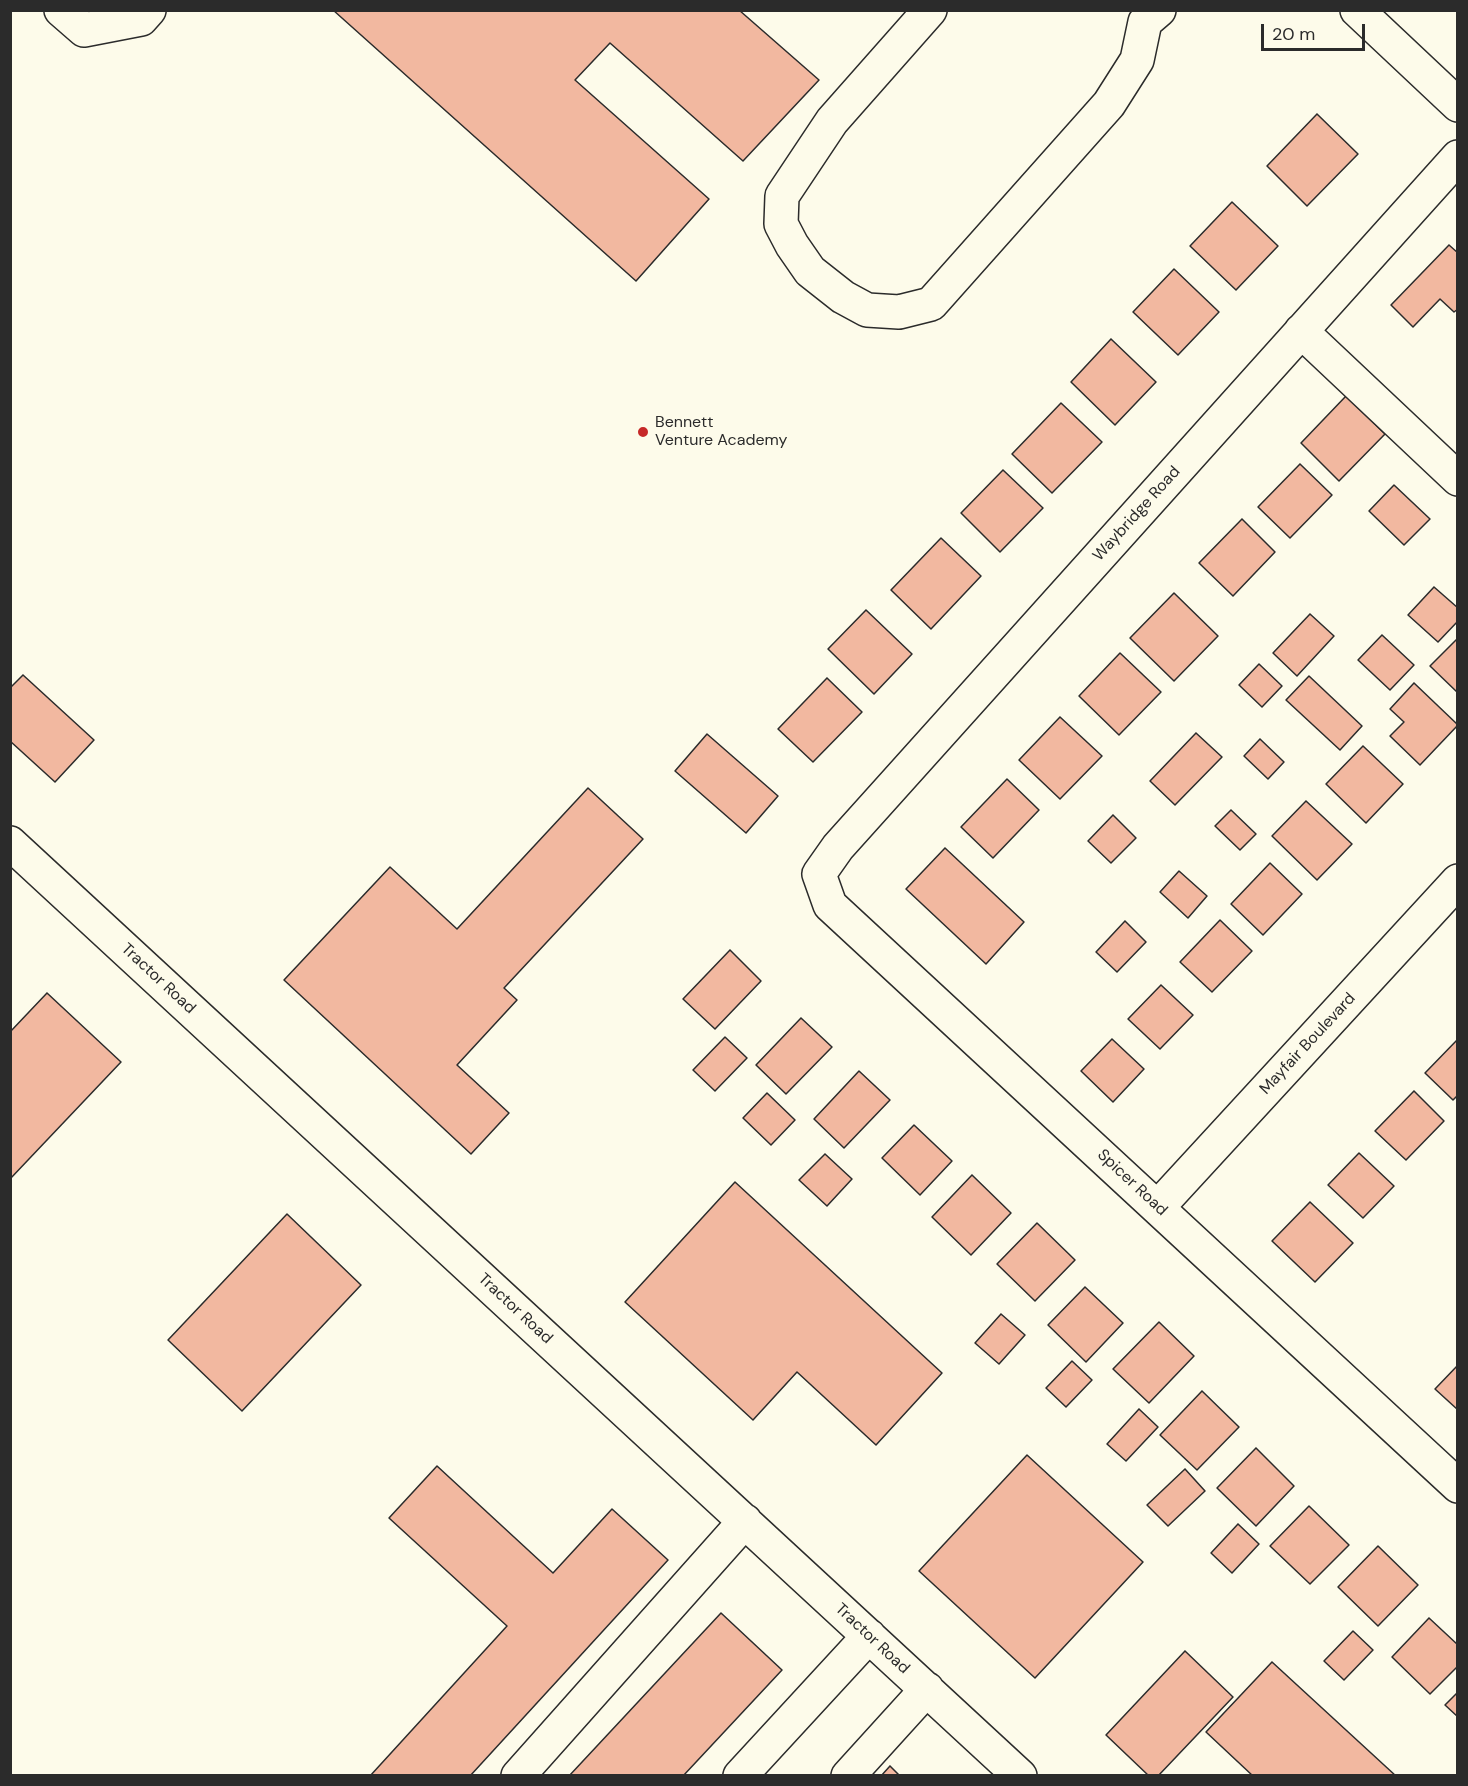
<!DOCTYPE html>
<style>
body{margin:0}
#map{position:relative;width:1468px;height:1786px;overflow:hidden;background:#fdfbea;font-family:"DM Sans",sans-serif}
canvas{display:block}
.frame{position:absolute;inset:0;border:12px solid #2b2b2b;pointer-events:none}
.scale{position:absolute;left:1261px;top:24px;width:104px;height:27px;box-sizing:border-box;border:3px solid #2b2b2b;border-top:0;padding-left:8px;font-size:18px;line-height:21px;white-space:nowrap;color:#2b2b2b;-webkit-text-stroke:4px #fdfbea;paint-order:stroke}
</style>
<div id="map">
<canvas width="1468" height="1786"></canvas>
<div class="frame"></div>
<div class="scale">20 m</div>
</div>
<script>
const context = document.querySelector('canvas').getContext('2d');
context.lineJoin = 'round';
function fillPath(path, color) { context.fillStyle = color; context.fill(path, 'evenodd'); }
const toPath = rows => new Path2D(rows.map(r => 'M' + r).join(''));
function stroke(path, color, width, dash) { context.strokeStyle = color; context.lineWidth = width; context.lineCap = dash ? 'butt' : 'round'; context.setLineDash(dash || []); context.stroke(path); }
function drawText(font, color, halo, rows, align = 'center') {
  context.font = font + ' "DM Sans",sans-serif'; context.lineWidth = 4.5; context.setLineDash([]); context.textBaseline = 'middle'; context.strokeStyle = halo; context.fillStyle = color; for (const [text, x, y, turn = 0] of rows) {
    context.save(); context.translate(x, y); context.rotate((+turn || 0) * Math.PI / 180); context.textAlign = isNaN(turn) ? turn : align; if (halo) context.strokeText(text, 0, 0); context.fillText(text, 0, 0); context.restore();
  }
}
const building = toPath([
 [333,10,739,10,819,80,743,161,610,43,575,80,709,199,636,281,333,10],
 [1317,114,1358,154,1307,206,1267,166,1317,114],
 [1232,202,1278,246,1236,290,1190,246,1232,202],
 [1449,245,1458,253,1458,309,1454,312,1440,299,1413,327,1391,305,1449,245],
 [1174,269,1219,312,1178,355,1133,312,1174,269],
 [1111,339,1156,382,1115,425,1071,382,1111,339],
 [1346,396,1385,434,1339,481,1301,443,1346,396],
 [1061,403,1102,442,1052,493,1012,454,1061,403],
 [1300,464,1332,495,1290,538,1258,507,1300,464],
 [1003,470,1043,508,1000,552,961,513,1003,470],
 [1394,485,1430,519,1404,545,1369,511,1394,485],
 [1242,519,1275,552,1233,596,1199,563,1242,519],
 [941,538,981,576,931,629,891,590,941,538],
 [1434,587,1458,608,1458,621,1438,642,1408,615,1434,587],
 [1174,593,1218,636,1174,681,1130,638,1174,593],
 [866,610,912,654,874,694,828,649,866,610],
 [1310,614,1334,636,1297,676,1273,653,1310,614],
 [1382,635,1414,665,1390,690,1358,660,1382,635],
 [1458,638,1458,693,1430,666,1458,638],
 [1120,653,1161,692,1119,735,1079,696,1120,653],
 [1259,664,1282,686,1262,707,1239,685,1259,664],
 [23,675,94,740,55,782,10,741,10,688,23,675],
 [1309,676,1362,726,1340,750,1286,700,1309,676],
 [827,678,862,712,813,762,778,729,827,678],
 [1414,683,1458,725,1420,765,1390,736,1404,722,1390,709,1414,683],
 [1060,717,1102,756,1060,799,1019,760,1060,717],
 [1196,733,1222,757,1175,805,1150,781,1196,733],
 [707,734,778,796,746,833,675,771,707,734],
 [1260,739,1284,762,1268,779,1244,756,1260,739],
 [1363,746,1403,784,1366,823,1326,784,1363,746],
 [1007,779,1039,810,993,858,961,827,1007,779],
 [588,788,643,839,504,988,517,1000,457,1065,509,1113,471,1154,284,980,390,867,457,929,588,788],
 [1306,801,1352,844,1317,880,1272,836,1306,801],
 [1231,810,1256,834,1240,850,1215,826,1231,810],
 [1113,815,1136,838,1111,863,1088,841,1113,815],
 [945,848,1024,922,986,964,906,889,945,848],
 [1270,863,1302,894,1263,935,1231,904,1270,863],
 [1179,871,1207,896,1188,918,1160,892,1179,871],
 [1220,920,1252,951,1212,992,1180,962,1220,920],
 [1125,921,1146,942,1117,972,1096,952,1125,921],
 [730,950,761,981,715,1029,683,999,730,950],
 [1161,985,1193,1015,1160,1049,1128,1019,1161,985],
 [47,993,121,1062,10,1179,10,1032,47,993],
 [801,1018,832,1047,786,1094,756,1065,801,1018],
 [725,1037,747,1058,715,1091,693,1070,725,1037],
 [1112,1039,1144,1069,1113,1102,1081,1071,1112,1039],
 [1458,1039,1458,1095,1453,1100,1425,1073,1458,1039],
 [859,1071,890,1100,844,1148,814,1119,859,1071],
 [1414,1091,1444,1121,1406,1160,1375,1131,1414,1091],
 [767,1093,795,1120,771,1145,743,1118,767,1093],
 [914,1125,952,1161,920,1195,882,1158,914,1125],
 [1359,1153,1394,1186,1363,1218,1328,1185,1359,1153],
 [825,1154,852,1179,827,1206,799,1180,825,1154],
 [972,1175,1011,1213,971,1255,932,1217,972,1175],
 [735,1182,942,1373,876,1445,797,1372,753,1420,625,1302,735,1182],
 [1310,1202,1353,1243,1315,1282,1272,1241,1310,1202],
 [287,1214,361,1285,242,1411,168,1340,287,1214],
 [1037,1223,1075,1260,1035,1301,997,1264,1037,1223],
 [1085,1287,1123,1323,1086,1362,1048,1325,1085,1287],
 [1001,1314,1025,1335,999,1364,975,1343,1001,1314],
 [1159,1322,1194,1356,1149,1403,1113,1369,1159,1322],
 [1072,1361,1092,1380,1066,1407,1046,1388,1072,1361],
 [1458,1365,1458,1410,1435,1389,1458,1365],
 [1202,1391,1239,1427,1197,1470,1160,1435,1202,1391],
 [1139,1409,1158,1427,1126,1461,1107,1444,1139,1409],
 [1256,1448,1294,1486,1256,1526,1217,1488,1256,1448],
 [1027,1455,1143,1562,1035,1678,919,1571,1027,1455],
 [437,1466,553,1573,612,1509,668,1560,470,1776,370,1776,507,1626,389,1518,437,1466],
 [1185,1469,1205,1491,1168,1526,1147,1505,1185,1469],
 [1309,1506,1349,1545,1310,1584,1270,1546,1309,1506],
 [1238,1524,1259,1544,1232,1573,1211,1553,1238,1524],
 [1378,1546,1418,1585,1378,1626,1338,1587,1378,1546],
 [721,1613,782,1670,683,1776,569,1776,721,1613],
 [1429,1618,1458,1645,1458,1666,1430,1694,1392,1657,1429,1618],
 [1353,1631,1373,1650,1344,1680,1324,1661,1353,1631],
 [1185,1651,1233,1697,1158,1776,1149,1776,1106,1735,1185,1651],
 [1272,1662,1396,1776,1253,1776,1206,1732,1272,1662],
 [1458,1692,1458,1717,1445,1705,1458,1692],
 [890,1766,900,1776,881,1776,890,1766]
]);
const minor = toPath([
 [61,10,84,30,141,19,149,10],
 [930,10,832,121,782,196,781,224,792,245,810,271,843,297,867,310,899,312,931,304,1109,104,1137,60,1145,22,1159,10],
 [1357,10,1458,105],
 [1458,157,838,847,819,874,830,905,1458,1486],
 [1301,331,1458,479],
 [10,843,1020,1776],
 [1158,1207,1458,881],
 [518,1776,745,1521],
 [740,1776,869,1636],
 [848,1776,927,1689]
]);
const markers = [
 [643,432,6,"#c62828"]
];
const poiNames = [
 ["Bennett",655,423],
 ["Venture Academy",655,441]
];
const streetNames = [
 ["Waybridge Road",1137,514,-48],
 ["Tractor Road",158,979,43],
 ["Mayfair Boulevard",1308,1044,-47],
 ["Spicer Road",1132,1183,43],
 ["Tractor Road",515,1309,43],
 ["Tractor Road",872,1639,43]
];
fillPath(building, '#f2b8a0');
stroke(building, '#2b2b2b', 1.5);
stroke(minor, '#2b2b2b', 36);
stroke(minor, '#fdfbea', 33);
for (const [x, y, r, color] of markers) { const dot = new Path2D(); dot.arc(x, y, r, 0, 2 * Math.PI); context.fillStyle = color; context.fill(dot); stroke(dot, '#fdfbea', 2); }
drawText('16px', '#2b2b2b', '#fdfbea', poiNames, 'left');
drawText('16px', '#2b2b2b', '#fdfbea', streetNames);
</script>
